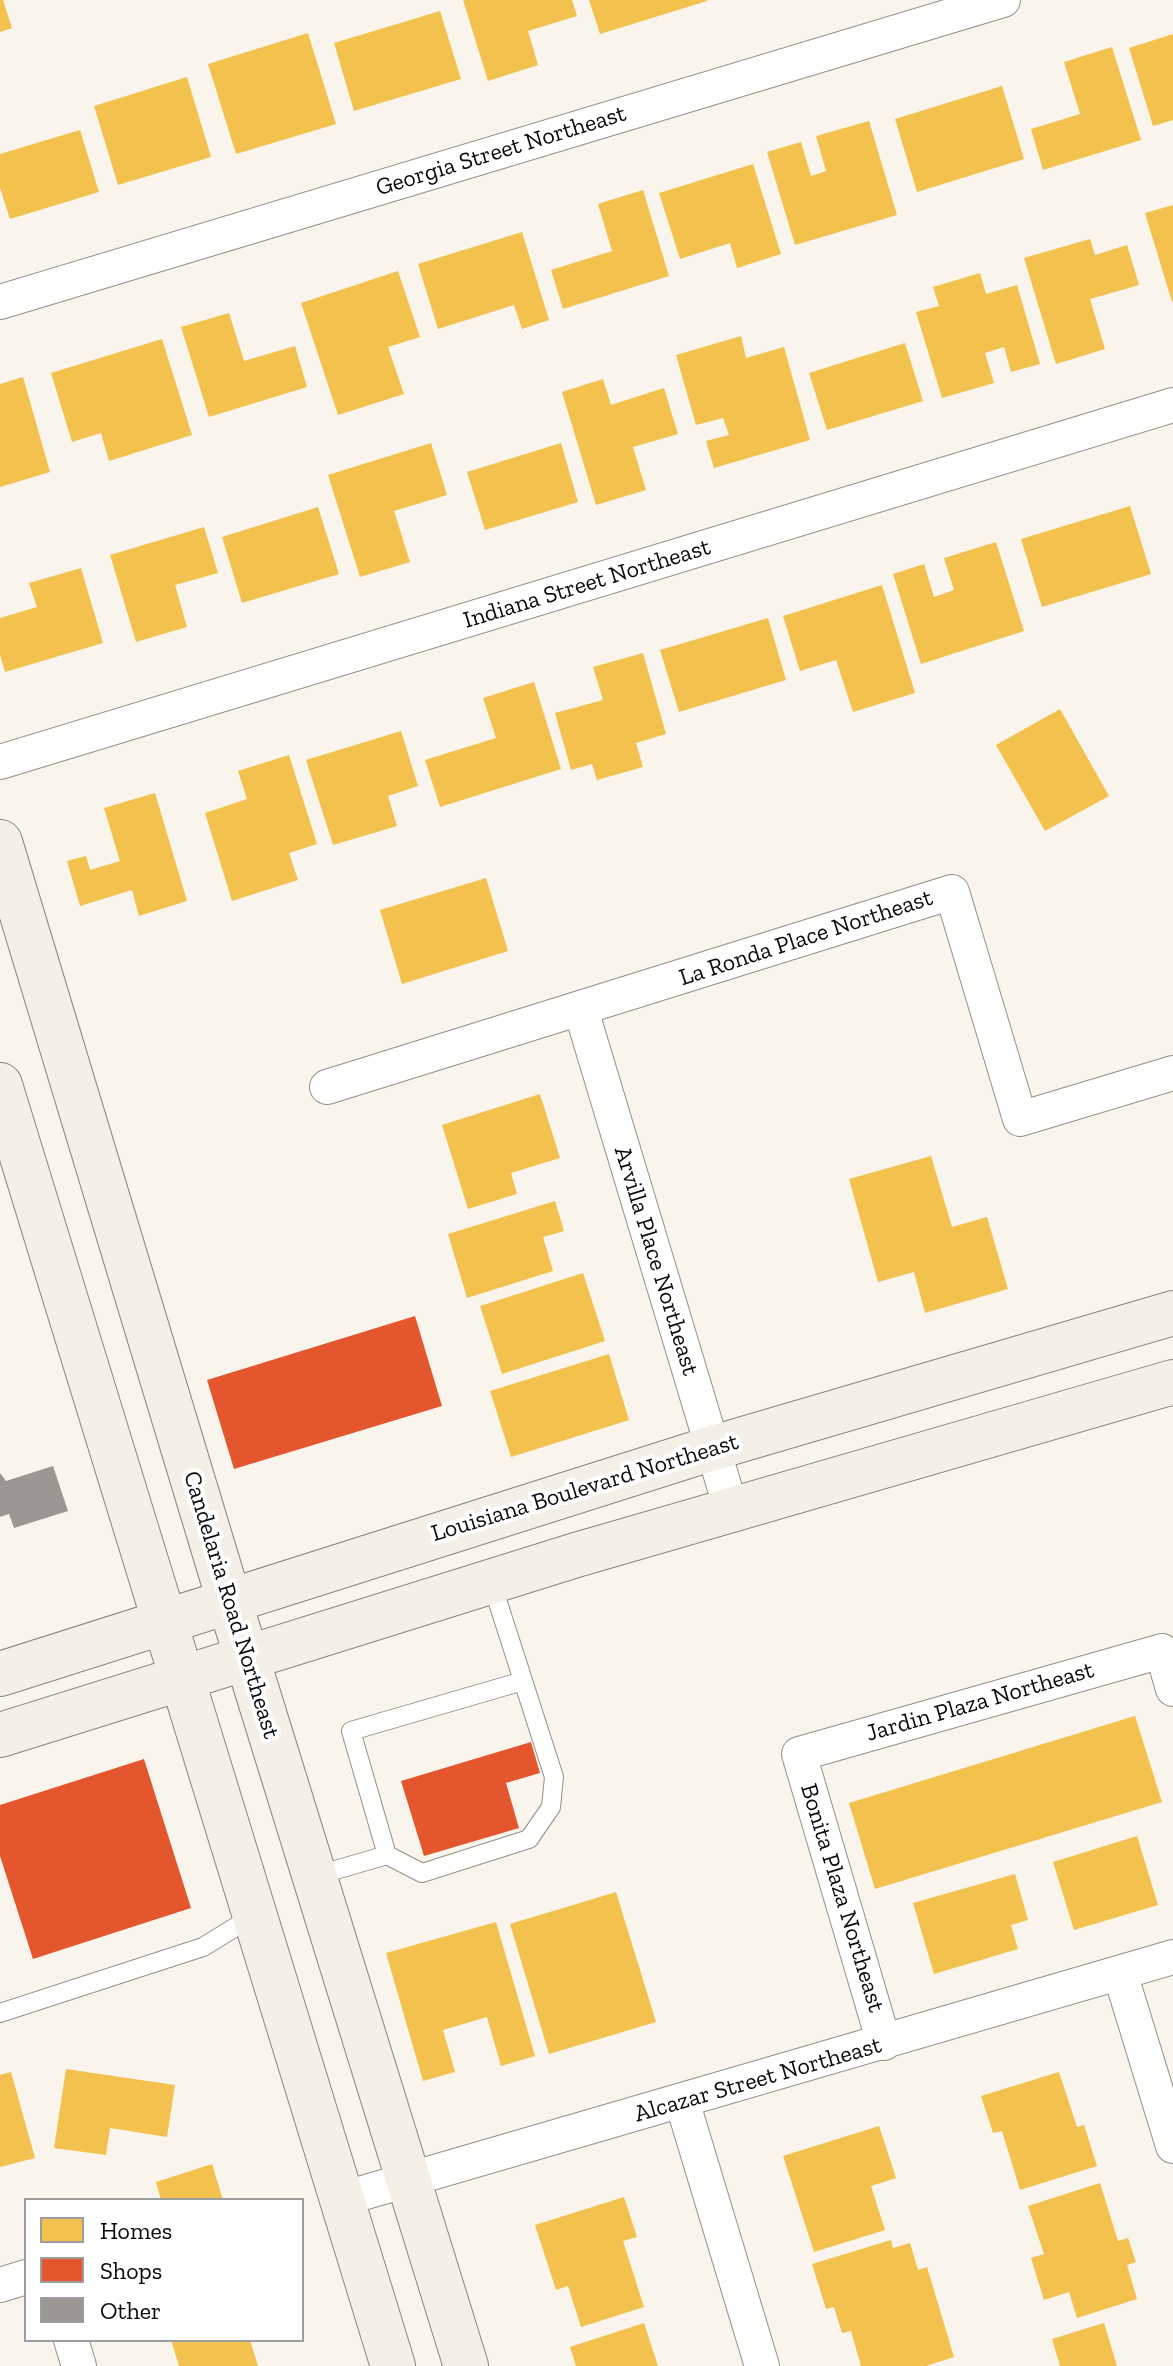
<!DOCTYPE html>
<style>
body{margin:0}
#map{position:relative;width:1173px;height:2366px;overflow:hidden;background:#f9f5ed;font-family:"Zilla Slab",serif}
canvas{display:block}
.legend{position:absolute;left:24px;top:2198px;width:280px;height:144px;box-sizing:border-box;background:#fff;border:2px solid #9d9d9d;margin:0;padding:10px 14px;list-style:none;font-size:24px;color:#0a0a0a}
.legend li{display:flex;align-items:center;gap:16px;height:40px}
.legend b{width:40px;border:2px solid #9d9d9d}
</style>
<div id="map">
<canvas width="1173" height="2366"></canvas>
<ul class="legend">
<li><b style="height:22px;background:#f2c14e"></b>Homes</li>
<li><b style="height:22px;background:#e4572e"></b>Shops</li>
<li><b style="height:22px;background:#9b9893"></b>Other</li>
</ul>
</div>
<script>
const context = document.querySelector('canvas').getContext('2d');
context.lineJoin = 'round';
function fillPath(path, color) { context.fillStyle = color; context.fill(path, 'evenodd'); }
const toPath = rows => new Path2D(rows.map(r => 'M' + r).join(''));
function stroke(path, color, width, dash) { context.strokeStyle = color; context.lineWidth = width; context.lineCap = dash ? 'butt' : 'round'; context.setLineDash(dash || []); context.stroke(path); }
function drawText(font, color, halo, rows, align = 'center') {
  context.font = font + ' "Zilla Slab",serif'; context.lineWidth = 8; context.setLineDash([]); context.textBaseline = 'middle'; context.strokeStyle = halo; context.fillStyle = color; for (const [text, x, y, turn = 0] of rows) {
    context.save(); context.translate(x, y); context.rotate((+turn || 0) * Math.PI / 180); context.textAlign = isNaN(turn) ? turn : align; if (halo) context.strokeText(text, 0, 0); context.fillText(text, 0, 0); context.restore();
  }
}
const homes = toPath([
 [0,0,3,0,12,28,0,32],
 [463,0,572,0,577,16,528,31,538,65,488,81],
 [589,0,707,0,707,1,600,34],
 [440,11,461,79,354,111,334,43],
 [308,33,336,124,236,154,208,64],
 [1173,34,1173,120,1153,126,1129,48],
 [1112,47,1141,140,1043,170,1031,129,1080,114,1064,62],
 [187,77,211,157,118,185,94,106],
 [1002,86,1024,159,917,192,895,119],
 [869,121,897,215,795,245,767,152,801,142,811,176,826,171,816,136],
 [80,130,99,192,10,219,0,188,0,154],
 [753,164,781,254,737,268,730,243,680,259,659,193],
 [643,190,669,276,563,309,551,270,612,251,598,204],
 [1173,205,1173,301,1172,302,1145,213],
 [522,232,549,320,522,329,514,305,438,329,418,264],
 [1090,239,1095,255,1127,245,1139,285,1090,299,1105,349,1056,364,1024,258],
 [398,271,420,337,388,347,404,394,338,415,301,303],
 [980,273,986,294,1017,285,1040,364,1011,372,1004,347,985,353,994,383,942,398,916,312,939,306,933,287],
 [229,313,244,361,295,346,307,387,209,417,181,327],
 [741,336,746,358,784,347,810,440,714,468,706,441,729,435,723,418,696,425,676,355],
 [162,339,192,435,109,461,101,433,72,442,51,373],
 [905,343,923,401,827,430,809,373],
 [23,377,50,472,0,487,0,384],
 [603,379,611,405,664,388,678,434,633,447,646,490,596,505,562,392],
 [431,443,447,495,394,511,410,562,360,577,328,475],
 [561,443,578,502,485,530,467,472],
 [1130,506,1151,574,1042,607,1021,539],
 [318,507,339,574,242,603,222,537],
 [204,527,218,573,175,585,187,627,136,642,110,555],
 [996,542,1024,631,921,664,893,574,924,564,934,597,954,590,944,558],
 [81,568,103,643,5,672,0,655,0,618,37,607,29,583],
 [882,585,915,693,853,712,836,660,800,671,783,616],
 [768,618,786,680,679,712,660,650],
 [643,653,666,734,636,743,643,767,597,780,592,764,571,770,555,713,603,700,593,667],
 [534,682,561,769,440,807,425,760,496,738,483,698],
 [1060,709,1109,796,1045,831,996,745],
 [401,731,418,786,388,796,397,826,333,845,306,760],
 [289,755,317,844,289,853,298,880,232,901,205,813,247,799,238,771],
 [155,793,187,901,139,916,132,890,80,906,67,861,86,856,90,870,120,861,104,808],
 [486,878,508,951,402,984,380,910],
 [540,1094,560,1158,511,1173,517,1194,468,1209,442,1125],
 [931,1156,952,1227,987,1217,1008,1289,925,1313,914,1272,878,1282,849,1179],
 [555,1201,564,1231,543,1237,553,1271,467,1298,448,1234],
 [583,1273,605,1341,502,1374,480,1306],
 [609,1354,629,1420,511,1457,490,1391],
 [1135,1716,1162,1802,875,1889,849,1803],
 [1137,1836,1158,1905,1074,1930,1053,1862],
 [1015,1874,1028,1920,1011,1925,1018,1949,934,1974,913,1903],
 [616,1892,656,2022,549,2054,510,1924],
 [496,1922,535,2056,501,2066,487,2017,443,2030,455,2072,423,2081,386,1953],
 [66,2069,175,2085,167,2137,110,2128,106,2155,54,2148],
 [11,2072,35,2158,0,2167,0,2075],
 [1059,2072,1077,2127,1084,2125,1097,2166,1020,2190,1002,2131,993,2133,981,2096],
 [879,2126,896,2178,871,2186,885,2230,814,2252,783,2156],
 [212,2164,223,2200,161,2200,156,2182],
 [1100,2183,1118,2241,1128,2238,1136,2262,1127,2265,1137,2299,1077,2318,1069,2292,1044,2300,1031,2258,1044,2254,1028,2206],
 [624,2197,637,2237,623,2241,644,2307,581,2327,568,2286,556,2290,535,2225],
 [891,2240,893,2248,910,2243,918,2270,927,2267,954,2357,926,2366,861,2366,851,2331,842,2333,834,2307,826,2309,812,2264],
 [644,2323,658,2366,576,2366,570,2347],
 [1104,2323,1117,2366,1060,2366,1052,2339],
 [171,2340,250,2340,258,2366,179,2366]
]);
const shops = toPath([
 [415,1316,442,1406,234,1469,207,1380],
 [531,1742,540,1773,506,1783,519,1828,424,1856,401,1781],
 [144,1759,191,1908,33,1959,0,1856,0,1805]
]);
const building = toPath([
 [53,1466,68,1511,14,1528,9,1514,0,1517,0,1473,6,1481]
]);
const service = toPath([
 [387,1855,351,1731,523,1681],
 [315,1876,387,1855,422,1873,529,1839,551,1807,554,1777,491,1581],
 [0,2013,203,1947,255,1915]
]);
const minor = toPath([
 [0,302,1003,0],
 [0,762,1173,405],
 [581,1010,732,1512],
 [327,1087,952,892,1020,1119,1173,1073],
 [1120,1973,1173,2146],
 [884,2043,799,1754,1162,1651,1173,1689],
 [682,2101,762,2366],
 [342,2199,1173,1957],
 [0,2285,26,2277],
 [71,2340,79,2366]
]);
const secondary = toPath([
 [0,842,229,1600,466,2366],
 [0,1085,393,2366],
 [0,1674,713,1448,1173,1313],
 [0,1735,576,1555,1173,1382]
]);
const streetNames = [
 ["Georgia Street Northeast",501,151,-17],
 ["Indiana Street Northeast",587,584,-17],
 ["La Ronda Place Northeast",806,938,-18],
 ["Arvilla Place Northeast",656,1261,73],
 ["Louisiana Boulevard Northeast",585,1488,-17],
 ["Candelaria Road Northeast",231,1605,73],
 ["Jardin Plaza Northeast",980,1702,-16],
 ["Bonita Plaza Northeast",842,1898,73],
 ["Alcazar Street Northeast",758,2080,-16]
];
fillPath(homes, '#f2c14e');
fillPath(shops, '#e4572e');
fillPath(building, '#9b9893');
stroke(service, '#92908c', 20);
stroke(minor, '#92908c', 36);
stroke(secondary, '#888683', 46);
stroke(service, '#fefefc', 18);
stroke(minor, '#fefefc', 34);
stroke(secondary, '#f4f0e7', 44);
drawText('24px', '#0a0a0a', '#fff', streetNames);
</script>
